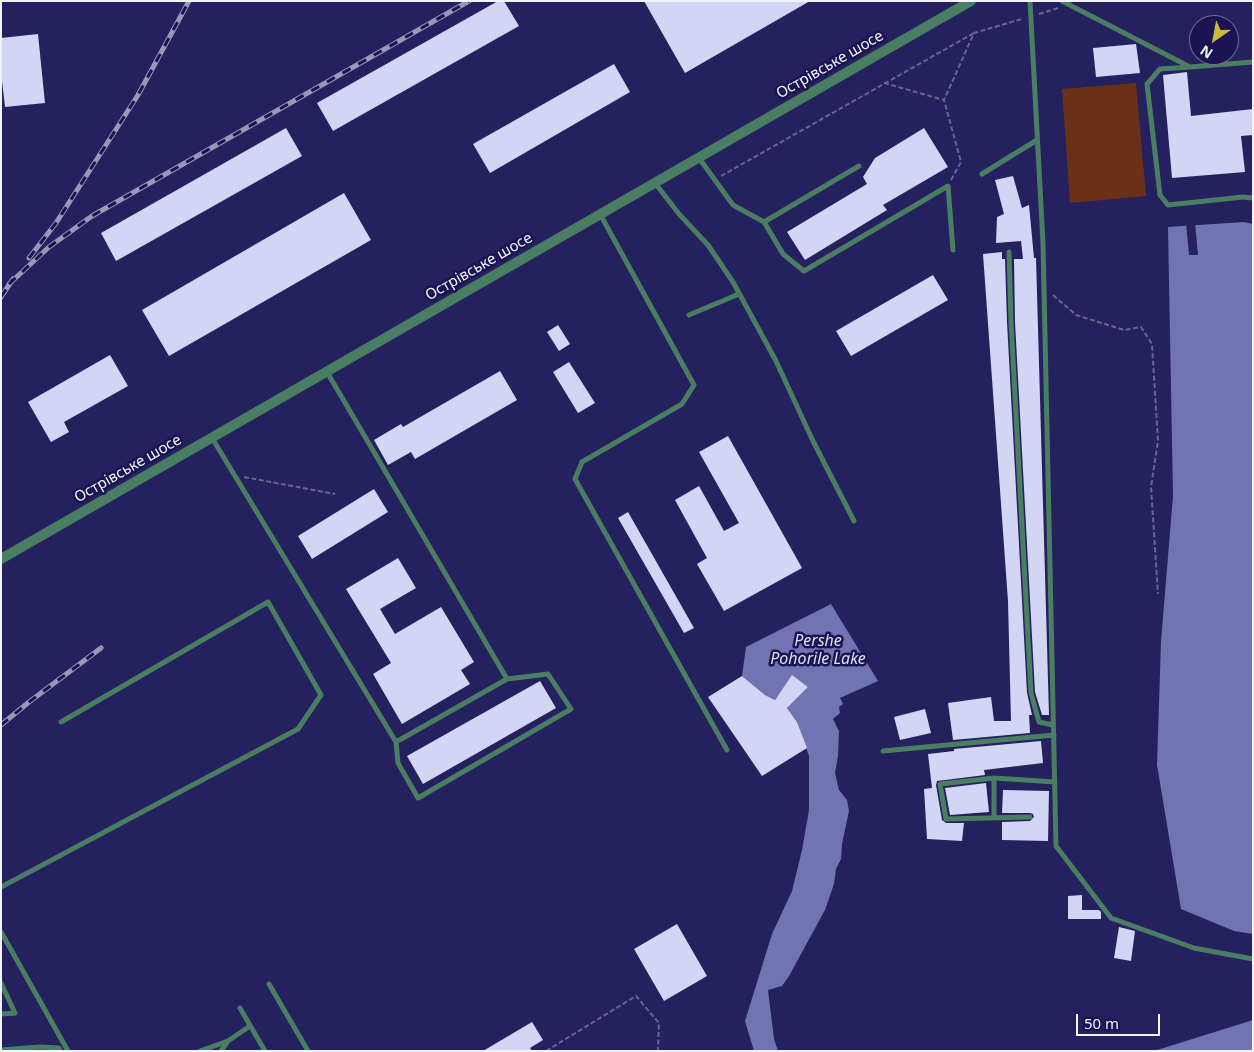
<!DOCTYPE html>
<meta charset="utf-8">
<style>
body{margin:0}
#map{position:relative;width:1254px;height:1052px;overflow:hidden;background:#25205e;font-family:"Noto Sans",sans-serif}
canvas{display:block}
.frame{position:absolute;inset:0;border:2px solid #f2f3fb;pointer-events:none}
.north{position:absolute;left:1189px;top:15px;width:50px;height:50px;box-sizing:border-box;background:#1c1452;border:1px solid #726d96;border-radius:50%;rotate:213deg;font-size:14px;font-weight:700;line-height:20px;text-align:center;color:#f2f3fb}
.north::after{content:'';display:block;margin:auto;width:18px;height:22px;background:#ccb939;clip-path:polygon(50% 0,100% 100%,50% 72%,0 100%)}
.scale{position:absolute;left:1076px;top:1014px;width:84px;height:22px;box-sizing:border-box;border:2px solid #f2f3fb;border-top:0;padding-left:6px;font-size:15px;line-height:18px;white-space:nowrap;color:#f2f3fb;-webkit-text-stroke:4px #1c1452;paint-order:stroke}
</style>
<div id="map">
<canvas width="1254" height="1052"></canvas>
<div class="frame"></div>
<div class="north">N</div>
<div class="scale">50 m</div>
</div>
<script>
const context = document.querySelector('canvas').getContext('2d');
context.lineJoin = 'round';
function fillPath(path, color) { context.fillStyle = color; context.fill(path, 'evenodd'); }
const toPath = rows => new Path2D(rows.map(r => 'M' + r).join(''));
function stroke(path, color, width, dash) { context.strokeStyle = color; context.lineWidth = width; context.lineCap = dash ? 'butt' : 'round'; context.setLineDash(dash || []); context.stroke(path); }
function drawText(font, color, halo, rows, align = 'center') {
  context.font = font + ' "Noto Sans",sans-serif'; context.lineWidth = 5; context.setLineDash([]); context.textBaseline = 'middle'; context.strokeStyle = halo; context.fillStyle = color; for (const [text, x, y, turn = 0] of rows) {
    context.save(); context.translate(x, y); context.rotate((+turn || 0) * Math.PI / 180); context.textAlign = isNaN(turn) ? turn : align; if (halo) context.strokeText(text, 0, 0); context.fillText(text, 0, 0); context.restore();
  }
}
const green = toPath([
 [1136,83,1146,196,1070,203,1062,89]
]);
const water = toPath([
 [1244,222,1253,224,1253,934,1234,931,1181,909,1157,765,1161,641,1173,496,1168,227],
 [831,604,878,681,840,698,843,704,839,707,840,713,833,719,839,731,838,756,835,773,839,790,847,800,849,811,842,844,841,859,836,869,834,884,825,910,789,976,782,986,768,990,774,1039,778,1051,754,1051,745,1021,772,934,792,891,802,850,809,810,809,756,797,722,787,708,808,687,792,676,775,700,765,695,742,676,746,647],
 [1253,1020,1253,1051,1154,1051]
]);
const pier = toPath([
 [1186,223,1195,223,1198,255,1189,255]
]);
const building = toPath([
 [498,1,504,1,519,26,333,131,317,103],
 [644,1,810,1,685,73],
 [38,34,45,103,5,107,1,72,1,38],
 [1136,44,1140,73,1096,77,1093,48],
 [614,64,630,92,490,173,473,144],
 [1187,72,1191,116,1253,109,1253,135,1241,136,1245,172,1172,178,1163,75],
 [286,128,302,156,116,261,101,233],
 [924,128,948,167,883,205,887,210,805,260,787,232,867,184,863,177,875,158],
 [1013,176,1022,208,1029,205,1034,258,1036,258,1049,715,1042,715,1035,692,1015,322,1014,259,1023,259,1021,241,996,243,997,217,1004,214,995,180],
 [344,193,371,240,169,356,142,310],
 [1002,252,1002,259,1005,259,1007,322,1027,693,1032,715,1029,715,1030,733,953,740,948,703,991,697,994,721,1011,721,1008,601,983,254],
 [933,275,948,300,851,356,836,331],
 [558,325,570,344,559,351,547,332],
 [110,355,128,386,64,422,69,432,51,442,28,402],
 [569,362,595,403,578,413,553,372],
 [500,371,517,400,415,459,411,452,388,465,374,440,401,424,403,427],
 [728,436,802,568,724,611,697,564,707,558,675,500,699,486,724,531,739,523,699,452],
 [374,489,388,512,312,559,298,536],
 [628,512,694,628,684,633,618,518],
 [398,558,416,588,380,609,395,634,441,607,474,662,461,670,470,684,402,724,373,674,391,663,346,589],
 [792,675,808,687,787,708,797,722,807,748,762,776,708,697,742,676,765,695,775,700],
 [540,681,556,708,423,784,407,756],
 [925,709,931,733,900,740,894,717],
 [1041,741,1043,763,984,770,985,775,937,781,936,785,942,820,946,823,964,823,962,841,927,839,924,789,932,788,928,754,954,751,954,749],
 [986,783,989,812,950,815,945,788],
 [1003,790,1049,791,1048,841,1002,840,1002,822,1030,821,1034,817,1033,814,1030,813,1002,813],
 [1082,895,1082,910,1099,910,1101,912,1101,919,1068,919,1068,896],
 [677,924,707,976,664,1001,634,949],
 [1119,927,1135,931,1131,961,1114,958],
 [532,1022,543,1040,530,1048,532,1051,483,1051]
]);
const path = toPath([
 [1039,14,1058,8],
 [884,83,944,100],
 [721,176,974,33],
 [951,180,961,162,944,100,974,33,1022,19],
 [1053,295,1076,315,1124,330,1141,327,1152,344,1158,441,1151,487,1158,594],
 [244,477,335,494],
 [546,1051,636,996,659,1023,658,1051]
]);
const service = toPath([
 [1030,1,1043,243,1056,846,1111,918,1194,948,1253,959],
 [1062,1,1190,67,1253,62],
 [1190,67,1160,69,1147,84,1160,195,1168,205,1243,197,1253,198],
 [699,158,733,205,764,222,783,254,804,271,948,186,953,250],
 [982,174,1037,140],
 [655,183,679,214,708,245,733,282,776,361,813,441,854,521],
 [600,214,694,385,682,404,582,462,575,479,727,750],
 [764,222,859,166],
 [1009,252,1011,322,1031,693,1039,722,1053,725],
 [689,315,739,294],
 [212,438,396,742,507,679,327,372],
 [396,742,398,763,418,798,571,709,548,674,507,679],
 [883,751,1054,735],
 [994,778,940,784,946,819,1030,817],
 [994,818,994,778,1055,782],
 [1,887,298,729,321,695,268,602,61,722],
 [1,932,68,1051],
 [1,983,15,1013,1,1014],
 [269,984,308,1051],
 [240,1008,265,1051],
 [1,1050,40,1047,59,1048,60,1051],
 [200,1051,228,1041,250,1026],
 [221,1051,228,1041]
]);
const tertiary = toPath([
 [1,559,971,1]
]);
const rail = toPath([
 [29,258,56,223,138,95,189,1],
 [9,284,49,247,92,216,469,1],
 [1,297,13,279],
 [1,725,29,702,101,648]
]);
const streetNames = [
 ["Острівське шосе",830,65,-30],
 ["Острівське шосе",479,267,-30],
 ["Острівське шосе",128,469,-30]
];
const waterNames = [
 ["Pershe",818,641],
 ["Pohorile Lake",818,659]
];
fillPath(green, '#6b3018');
fillPath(water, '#7174b2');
fillPath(pier, '#25205e');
fillPath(building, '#d2d5f4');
stroke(path, '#686591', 2, [5, 2.5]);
stroke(service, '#4a7e63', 5);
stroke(tertiary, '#4a7e63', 10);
stroke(rail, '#9a98b8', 5);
stroke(rail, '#1c1452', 3, [9]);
drawText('15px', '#f2f3fb', '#1c1452', streetNames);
drawText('italic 16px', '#dee0f2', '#1c1452', waterNames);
</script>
